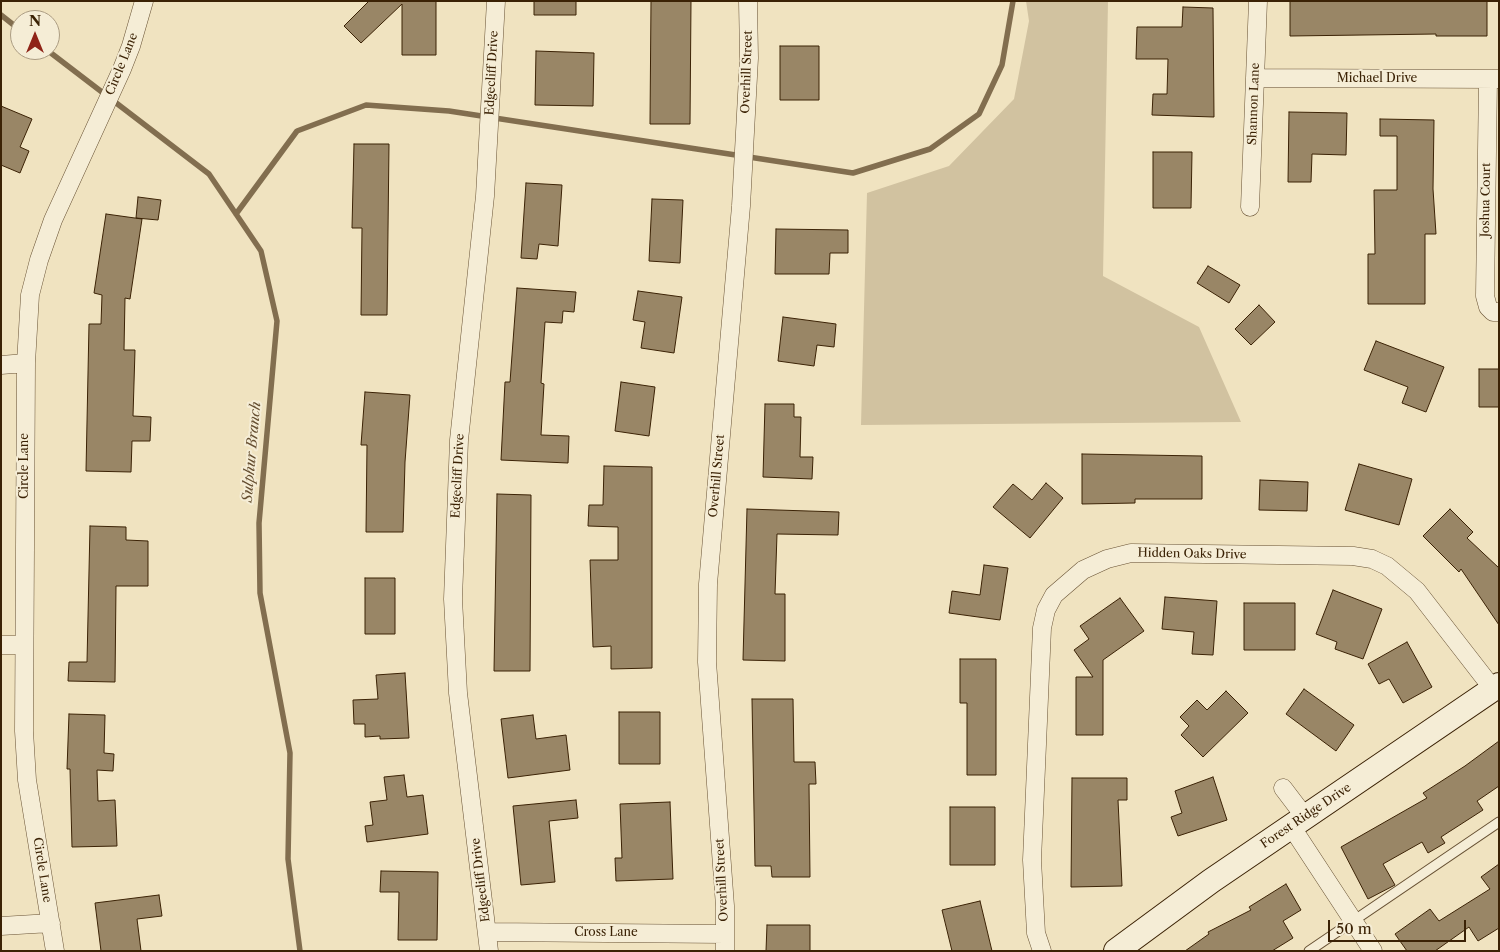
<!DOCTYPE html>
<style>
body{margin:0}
#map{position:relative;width:1500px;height:952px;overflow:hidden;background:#f0e3c0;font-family:"Libre Caslon Text",serif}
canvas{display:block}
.frame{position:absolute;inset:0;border:2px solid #3b2205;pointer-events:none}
.north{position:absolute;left:10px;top:10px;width:50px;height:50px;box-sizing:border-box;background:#f5edd6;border:1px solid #ab9c82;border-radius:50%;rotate:0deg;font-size:14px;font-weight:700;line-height:20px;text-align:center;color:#3b2205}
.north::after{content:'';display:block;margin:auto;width:18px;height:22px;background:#8f2418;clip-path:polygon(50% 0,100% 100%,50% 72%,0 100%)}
.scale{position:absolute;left:1328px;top:920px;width:138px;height:22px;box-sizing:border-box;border:2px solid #3b2205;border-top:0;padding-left:6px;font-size:15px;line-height:18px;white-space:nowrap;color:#3b2205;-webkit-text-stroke:4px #f5edd6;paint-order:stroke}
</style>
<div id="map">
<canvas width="1500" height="952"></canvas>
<div class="frame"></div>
<div class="north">N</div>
<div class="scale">50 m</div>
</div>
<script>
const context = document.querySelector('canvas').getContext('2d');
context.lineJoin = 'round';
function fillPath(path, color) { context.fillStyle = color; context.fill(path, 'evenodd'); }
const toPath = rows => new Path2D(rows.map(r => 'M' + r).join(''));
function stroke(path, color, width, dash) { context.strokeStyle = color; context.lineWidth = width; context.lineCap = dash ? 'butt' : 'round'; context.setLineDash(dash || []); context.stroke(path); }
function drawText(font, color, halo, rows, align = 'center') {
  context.font = font + ' "Libre Caslon Text",serif'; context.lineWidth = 4; context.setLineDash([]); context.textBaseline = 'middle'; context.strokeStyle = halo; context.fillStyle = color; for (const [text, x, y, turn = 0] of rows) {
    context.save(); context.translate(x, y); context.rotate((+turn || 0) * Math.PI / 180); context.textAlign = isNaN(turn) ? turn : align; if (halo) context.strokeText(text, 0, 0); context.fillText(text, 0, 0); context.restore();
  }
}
const green = toPath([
 [1026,1,1108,1,1103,276,1199,327,1241,422,861,425,867,193,949,166,1014,99,1029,21]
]);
const stream = toPath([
 [1,15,20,30],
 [47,50,209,174,261,251,277,321,259,523,260,593,290,753,288,859,300,951],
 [236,214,297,131,366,105,449,111,853,173,930,149,979,114,1002,65,1013,1]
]);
const building = toPath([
 [369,1,436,1,436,55,402,55,402,4,361,43,344,26,369,1],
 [534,1,576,1,576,15,534,15,534,1],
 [651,1,691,1,690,124,650,124,651,1],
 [1290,1,1487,1,1487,36,1436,36,1436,34,1290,36,1290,1],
 [1183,7,1213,8,1214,117,1152,115,1153,94,1167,94,1168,59,1136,59,1137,27,1182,27,1183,7],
 [780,46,819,46,819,100,780,100,780,46],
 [536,51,594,53,593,106,535,105,536,51],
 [1,106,32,119,20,147,29,151,20,173,1,165,1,106],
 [1289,112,1347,113,1346,155,1312,154,1311,182,1288,182,1289,112],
 [1380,119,1434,120,1433,189,1436,234,1425,234,1425,304,1368,304,1368,254,1375,254,1374,190,1397,190,1397,136,1380,136,1380,119],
 [354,144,389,144,387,315,361,315,362,228,352,228,354,144],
 [1153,152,1192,152,1191,208,1153,208,1153,152],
 [526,183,562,185,558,246,539,244,537,259,521,258,526,183],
 [138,197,161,200,158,220,136,218,138,197],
 [652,199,683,200,680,263,649,261,652,199],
 [106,214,142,219,130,299,125,298,124,350,135,350,133,416,151,417,150,441,132,441,131,472,86,471,89,324,101,324,102,295,94,293,106,214],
 [776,229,848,230,848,253,830,253,829,274,775,274,776,229],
 [1208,266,1240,285,1229,303,1197,283,1208,266],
 [517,288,576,292,574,312,563,311,562,323,545,322,541,383,544,384,541,435,569,436,568,463,501,460,505,382,510,382,517,288],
 [638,291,682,297,674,353,641,348,645,322,633,320,638,291],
 [1259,305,1275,322,1251,345,1235,329,1259,305],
 [783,317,836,324,834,347,817,345,814,366,778,361,783,317],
 [1376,341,1444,367,1426,412,1402,403,1408,387,1364,370,1376,341],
 [1479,369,1499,369,1499,407,1479,407,1479,369],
 [621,382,655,387,649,436,615,431,621,382],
 [365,392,410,395,405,462,403,532,366,532,367,445,361,445,365,392],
 [765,404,794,404,794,417,801,417,800,457,813,457,812,479,763,477,765,404],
 [1082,454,1202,456,1202,499,1135,499,1135,503,1082,504,1082,454],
 [1359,464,1412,479,1399,525,1345,510,1359,464],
 [604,466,652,467,652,668,611,669,611,646,593,647,590,560,618,560,618,527,588,526,589,505,603,505,604,466],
 [1260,480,1308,482,1307,511,1259,510,1260,480],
 [1046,483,1063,498,1030,538,993,507,1013,484,1032,500,1046,483],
 [497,494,531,495,530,671,494,671,497,494],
 [747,509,839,512,838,535,777,534,775,594,785,594,785,661,743,660,747,509],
 [1450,509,1473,532,1467,538,1499,568,1499,625,1461,569,1459,572,1423,536,1450,509],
 [90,526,126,527,126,540,148,541,148,586,116,586,115,682,68,681,69,662,87,662,90,526],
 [984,565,1008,568,1000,620,949,613,952,591,980,595,984,565],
 [365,578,395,578,395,634,365,634,365,578],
 [1333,590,1382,609,1363,659,1335,649,1337,642,1316,634,1333,590],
 [1165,597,1217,601,1213,655,1192,654,1194,632,1162,629,1165,597],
 [1120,598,1144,631,1103,660,1103,735,1076,735,1076,677,1093,677,1074,650,1089,639,1080,626,1120,598],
 [1244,603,1295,603,1295,650,1244,650,1244,603],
 [1407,642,1432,687,1403,703,1389,679,1379,684,1368,664,1407,642],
 [960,659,996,659,996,775,967,775,967,703,960,703,960,659],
 [405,673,409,738,380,739,380,736,365,737,365,724,354,724,353,700,378,699,376,675,405,673],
 [1304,689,1354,725,1336,751,1286,714,1304,689],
 [1226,691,1248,713,1203,757,1181,735,1189,726,1180,717,1197,700,1207,710,1226,691],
 [752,699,793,699,794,762,815,762,816,784,809,784,810,877,772,877,771,866,755,866,752,699],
 [619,712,660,712,660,764,619,764,619,712],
 [69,714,105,715,104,753,114,754,113,771,97,770,98,801,115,800,117,846,72,847,70,769,67,769,69,714],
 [533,715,536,739,566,735,570,770,508,778,501,719,533,715],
 [1499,741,1499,786,1477,801,1483,810,1441,837,1445,843,1428,853,1422,842,1383,864,1395,885,1368,899,1341,847,1427,798,1423,793,1465,766,1499,741],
 [404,775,407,797,423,795,428,834,367,842,365,826,373,825,370,802,387,800,384,777,404,775],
 [1213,777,1227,820,1178,836,1171,817,1182,813,1175,791,1213,777],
 [1072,778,1127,778,1127,800,1118,800,1122,886,1071,887,1072,778],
 [576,800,578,818,549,821,555,882,521,885,513,806,576,800],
 [670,802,673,879,616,881,615,858,622,858,620,804,670,802],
 [950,807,995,807,995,865,950,865,950,807],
 [1499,864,1499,928,1478,941,1469,927,1435,951,1407,951,1395,934,1430,909,1439,921,1490,889,1481,877,1499,864],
 [381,871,438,872,437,940,398,940,399,892,380,892,381,871],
 [1286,884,1301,910,1283,921,1293,938,1272,951,1185,951,1209,934,1208,932,1251,910,1249,907,1286,884],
 [159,895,162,916,137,919,141,951,101,951,95,903,159,895],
 [980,901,992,951,952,951,942,910,980,901],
 [767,925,810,925,810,951,766,951,767,925]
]);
const service = toPath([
 [1309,951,1499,822]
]);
const minor = toPath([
 [1255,78,1499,79],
 [1488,79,1485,296,1488,307,1493,312,1499,312],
 [1250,207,1258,1],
 [1,365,26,363],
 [1,645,24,645],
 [1283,788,1305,817],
 [1291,826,1373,951],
 [1,926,51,923],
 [487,932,725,934],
 [55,951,27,780,24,731,26,363,30,295,39,260,53,220,122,69,131,46,144,1],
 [489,951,458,693,453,599,459,440,485,196,496,1],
 [725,951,725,906,707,662,708,584,741,206,749,58,748,1],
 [1042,951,1036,933,1032,860,1042,628,1046,610,1054,595,1083,570,1107,559,1131,553,1353,556,1372,559,1387,566,1417,591,1493,689]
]);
const secondary = toPath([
 [1116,951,1211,881,1499,685]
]);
const streetNames = [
 ["Circle Lane",122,64,-68],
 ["Overhill Street",747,72,-88],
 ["Edgecliff Drive",492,73,-87],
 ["Michael Drive",1377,79],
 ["Shannon Lane",1254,104,-88],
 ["Joshua Court",1486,200,-89],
 ["Circle Lane",25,466,-90],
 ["Edgecliff Drive",458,476,-87],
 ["Overhill Street",717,476,-85],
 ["Hidden Oaks Drive",1192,554,1],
 ["Forest Ridge Drive",1306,816,-34],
 ["Circle Lane",42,870,81],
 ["Edgecliff Drive",481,880,-97],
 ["Overhill Street",722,880,-93],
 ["Cross Lane",606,933]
];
const waterNames = [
 ["Sulphur Branch",252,452,-85]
];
fillPath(green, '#d1c2a0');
stroke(stream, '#826e4f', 5.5);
fillPath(building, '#998666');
stroke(building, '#3b2205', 1);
stroke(service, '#685234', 11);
stroke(minor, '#685234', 19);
stroke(secondary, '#3b2205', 26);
stroke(service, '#f5edd6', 9);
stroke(minor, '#f5edd6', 18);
stroke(secondary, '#f5edd6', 24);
drawText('12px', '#3b2205', '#f5edd6', streetNames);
drawText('italic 14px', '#654e30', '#f5edd6', waterNames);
</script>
